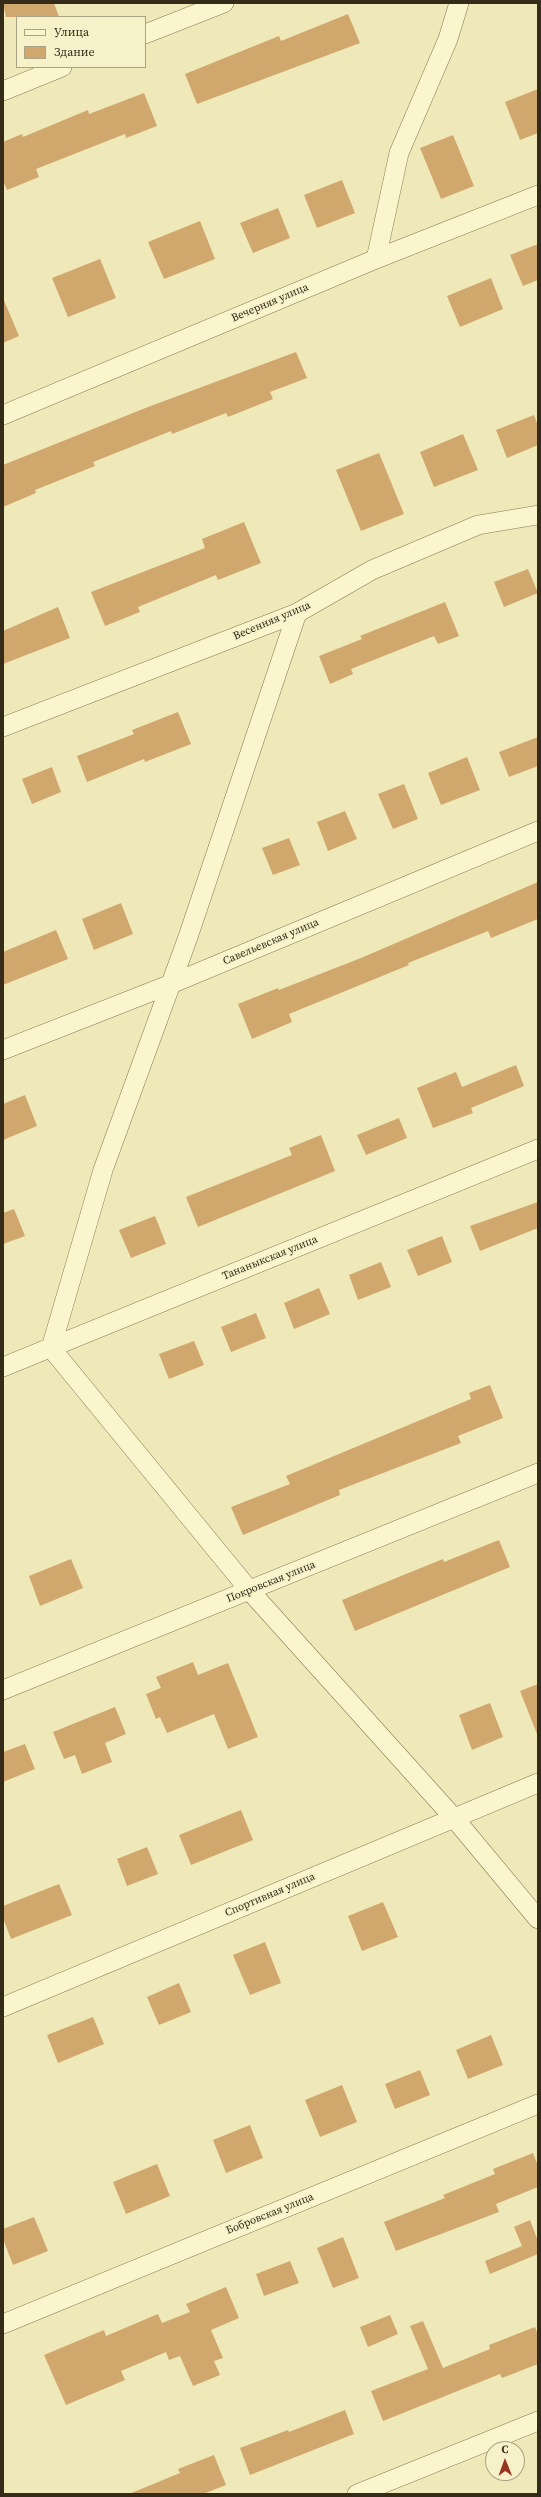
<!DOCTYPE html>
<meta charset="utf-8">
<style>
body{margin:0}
#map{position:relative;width:541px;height:2497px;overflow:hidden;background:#efe9b9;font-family:"Source Serif 4",serif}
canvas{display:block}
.frame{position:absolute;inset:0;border:4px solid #342b19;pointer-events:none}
.legend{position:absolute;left:16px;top:16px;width:130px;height:52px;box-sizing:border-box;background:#f7f1c9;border:1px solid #a9a283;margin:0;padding:5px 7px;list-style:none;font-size:12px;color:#342b19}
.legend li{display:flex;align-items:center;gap:8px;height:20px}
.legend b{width:20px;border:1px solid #a9a283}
.north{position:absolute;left:485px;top:2441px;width:40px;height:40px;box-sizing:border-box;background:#f7f1c9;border:1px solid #a9a283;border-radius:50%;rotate:359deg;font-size:11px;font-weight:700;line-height:16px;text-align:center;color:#342b19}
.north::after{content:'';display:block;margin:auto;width:14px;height:18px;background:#983521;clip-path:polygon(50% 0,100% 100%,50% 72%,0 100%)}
</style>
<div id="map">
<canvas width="541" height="2497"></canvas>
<div class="frame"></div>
<ul class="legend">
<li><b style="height:5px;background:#faf5cd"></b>Улица</li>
<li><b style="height:11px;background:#d0a76d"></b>Здание</li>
</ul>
<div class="north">С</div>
</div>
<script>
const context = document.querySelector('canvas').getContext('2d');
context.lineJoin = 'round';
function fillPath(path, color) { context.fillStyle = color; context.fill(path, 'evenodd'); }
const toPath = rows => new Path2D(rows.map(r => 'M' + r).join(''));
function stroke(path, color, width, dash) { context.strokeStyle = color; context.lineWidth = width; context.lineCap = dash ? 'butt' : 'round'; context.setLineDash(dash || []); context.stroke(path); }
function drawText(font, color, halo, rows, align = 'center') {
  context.font = font + ' "Source Serif 4",serif'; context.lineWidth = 3.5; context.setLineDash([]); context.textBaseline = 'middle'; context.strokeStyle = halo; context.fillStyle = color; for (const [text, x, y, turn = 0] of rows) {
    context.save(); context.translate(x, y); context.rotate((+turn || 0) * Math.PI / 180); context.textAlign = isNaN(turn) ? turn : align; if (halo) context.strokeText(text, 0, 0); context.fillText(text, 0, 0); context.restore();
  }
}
const building = toPath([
 [3,3,54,3,59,17,6,17],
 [348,14,360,43,197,104,185,74,279,36,281,41],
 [538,89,538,133,520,140,505,102],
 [144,93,157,126,126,138,125,134,36,169,39,177,7,190,3,181,3,142,22,134,23,137,88,110,89,114],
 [453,135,474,186,441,199,420,148],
 [342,180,355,213,317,228,304,195],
 [278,208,290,238,253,253,240,223],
 [200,221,215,259,164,279,148,242],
 [538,244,538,280,523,286,510,255],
 [100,259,116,298,68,317,52,278],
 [491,278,503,309,460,327,447,296],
 [3,298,19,336,3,343],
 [296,352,307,378,270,392,273,399,228,417,226,413,172,434,171,431,93,462,95,466,35,490,36,493,3,507,3,465,148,407],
 [534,415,538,426,538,445,507,458,496,430],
 [463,434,478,470,434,487,420,452],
 [379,453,404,514,361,531,336,470],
 [244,522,261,563,218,580,216,575,138,607,140,612,105,626,91,592,205,548,202,539],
 [528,569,538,593,504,607,494,582],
 [445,602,459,636,438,644,434,636,351,669,353,674,330,684,319,656,362,639,360,636],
 [58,607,70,638,3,664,3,631],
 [178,712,191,744,145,762,144,759,87,782,77,756,134,734,132,730],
 [538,737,538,766,509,777,499,752],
 [467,757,480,790,441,805,428,773],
 [52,767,61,792,32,804,22,779],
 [404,784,418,819,393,829,378,794],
 [345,811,357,839,328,851,317,822],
 [289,838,300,865,273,875,262,848],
 [538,882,538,919,491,938,488,931,408,963,409,965,289,1014,292,1022,252,1039,238,1004,278,988,279,990,361,958],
 [121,903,133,934,94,950,82,919],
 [56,930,68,959,3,985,3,952],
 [516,1065,524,1086,471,1108,473,1113,433,1128,417,1088,456,1072,462,1087],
 [25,1095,37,1126,3,1140,3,1104],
 [399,1118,407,1138,366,1155,357,1135],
 [321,1135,335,1171,198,1227,186,1197,292,1155,289,1148],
 [538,1202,538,1228,480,1251,470,1226],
 [14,1209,25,1236,3,1244,3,1213],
 [155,1216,166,1244,131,1258,119,1230],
 [442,1236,452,1262,418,1276,407,1250],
 [381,1262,391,1287,358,1300,349,1275],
 [319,1288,330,1314,294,1329,284,1303],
 [256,1313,266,1338,231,1352,221,1327],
 [194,1341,204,1365,169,1379,159,1354],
 [490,1385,503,1418,458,1436,461,1443,339,1490,340,1495,243,1535,231,1507,290,1484,286,1476,471,1399,469,1393],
 [499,1540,510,1567,355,1631,342,1600,443,1559,444,1562],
 [71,1559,83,1588,40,1606,29,1576],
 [193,1662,198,1675,228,1663,258,1737,228,1749,214,1714,167,1733,160,1717,156,1719,146,1694,161,1688,156,1677],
 [538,1684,538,1734,537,1734,520,1691],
 [490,1703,503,1737,472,1750,459,1715],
 [115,1707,126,1734,105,1743,112,1762,82,1774,75,1755,64,1759,53,1732],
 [25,1744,35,1769,3,1782,3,1752],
 [241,1810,253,1840,191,1865,179,1835],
 [147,1847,158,1874,127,1886,117,1859],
 [59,1884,72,1915,11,1939,3,1918,3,1906],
 [383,1902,398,1937,362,1951,348,1916],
 [265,1942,281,1983,250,1995,233,1955],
 [179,1983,191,2012,159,2025,147,1997],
 [93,2017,104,2044,58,2063,47,2035],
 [491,2035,503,2065,468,2079,456,2050],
 [420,2070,430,2095,395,2109,385,2084],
 [342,2085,357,2122,320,2137,305,2100],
 [250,2125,263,2158,226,2173,213,2140],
 [533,2153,538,2166,538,2187,496,2204,499,2212,396,2251,384,2222,445,2198,443,2195,495,2174,493,2169],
 [157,2164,170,2196,126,2214,113,2182],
 [34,2217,48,2251,13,2265,3,2239,3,2229],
 [530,2220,538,2241,538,2254,490,2274,485,2261,522,2246,514,2227],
 [343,2237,359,2278,333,2288,317,2248],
 [290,2261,299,2283,264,2296,256,2274],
 [226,2287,239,2318,211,2330,223,2358,214,2361,220,2375,193,2386,180,2356,169,2360,166,2352,121,2371,125,2380,66,2405,44,2355,104,2330,106,2336,158,2314,162,2323,190,2312,186,2304],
 [390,2315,398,2334,368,2347,360,2327],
 [423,2321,443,2368,490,2349,489,2345,535,2327,538,2335,538,2364,502,2378,500,2374,383,2421,371,2391,428,2369,410,2326],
 [345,2410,354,2434,250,2475,240,2448,288,2430,289,2432],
 [214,2455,226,2485,203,2494,129,2494,180,2473,178,2469]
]);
const minor = toPath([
 [145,34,224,3],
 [3,91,62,67],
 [376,259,399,153,448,39,459,3],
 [3,415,376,259,538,195],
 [297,613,188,937,103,1170,51,1348,250,1591,454,1818,538,1919],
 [3,727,297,613,372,570,478,525,538,515],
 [3,1050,171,984,538,831],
 [3,1367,538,1149],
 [3,1690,538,1473],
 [3,2007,538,1783],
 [3,2324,538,2104],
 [357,2494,538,2421]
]);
const streetNames = [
 ["Вечерняя улица",270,303,-23],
 ["Весенняя улица",272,621,-23],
 ["Савельевская улица",271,942,-23],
 ["Тананыкская улица",270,1258,-22],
 ["Покровская улица",271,1582,-22],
 ["Спортивная улица",270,1895,-23],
 ["Бобровская улица",270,2214,-22]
];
fillPath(building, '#d0a76d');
stroke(minor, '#867754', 20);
stroke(minor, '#faf5cd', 19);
drawText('11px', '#342b19', '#f7f1c9', streetNames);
</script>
